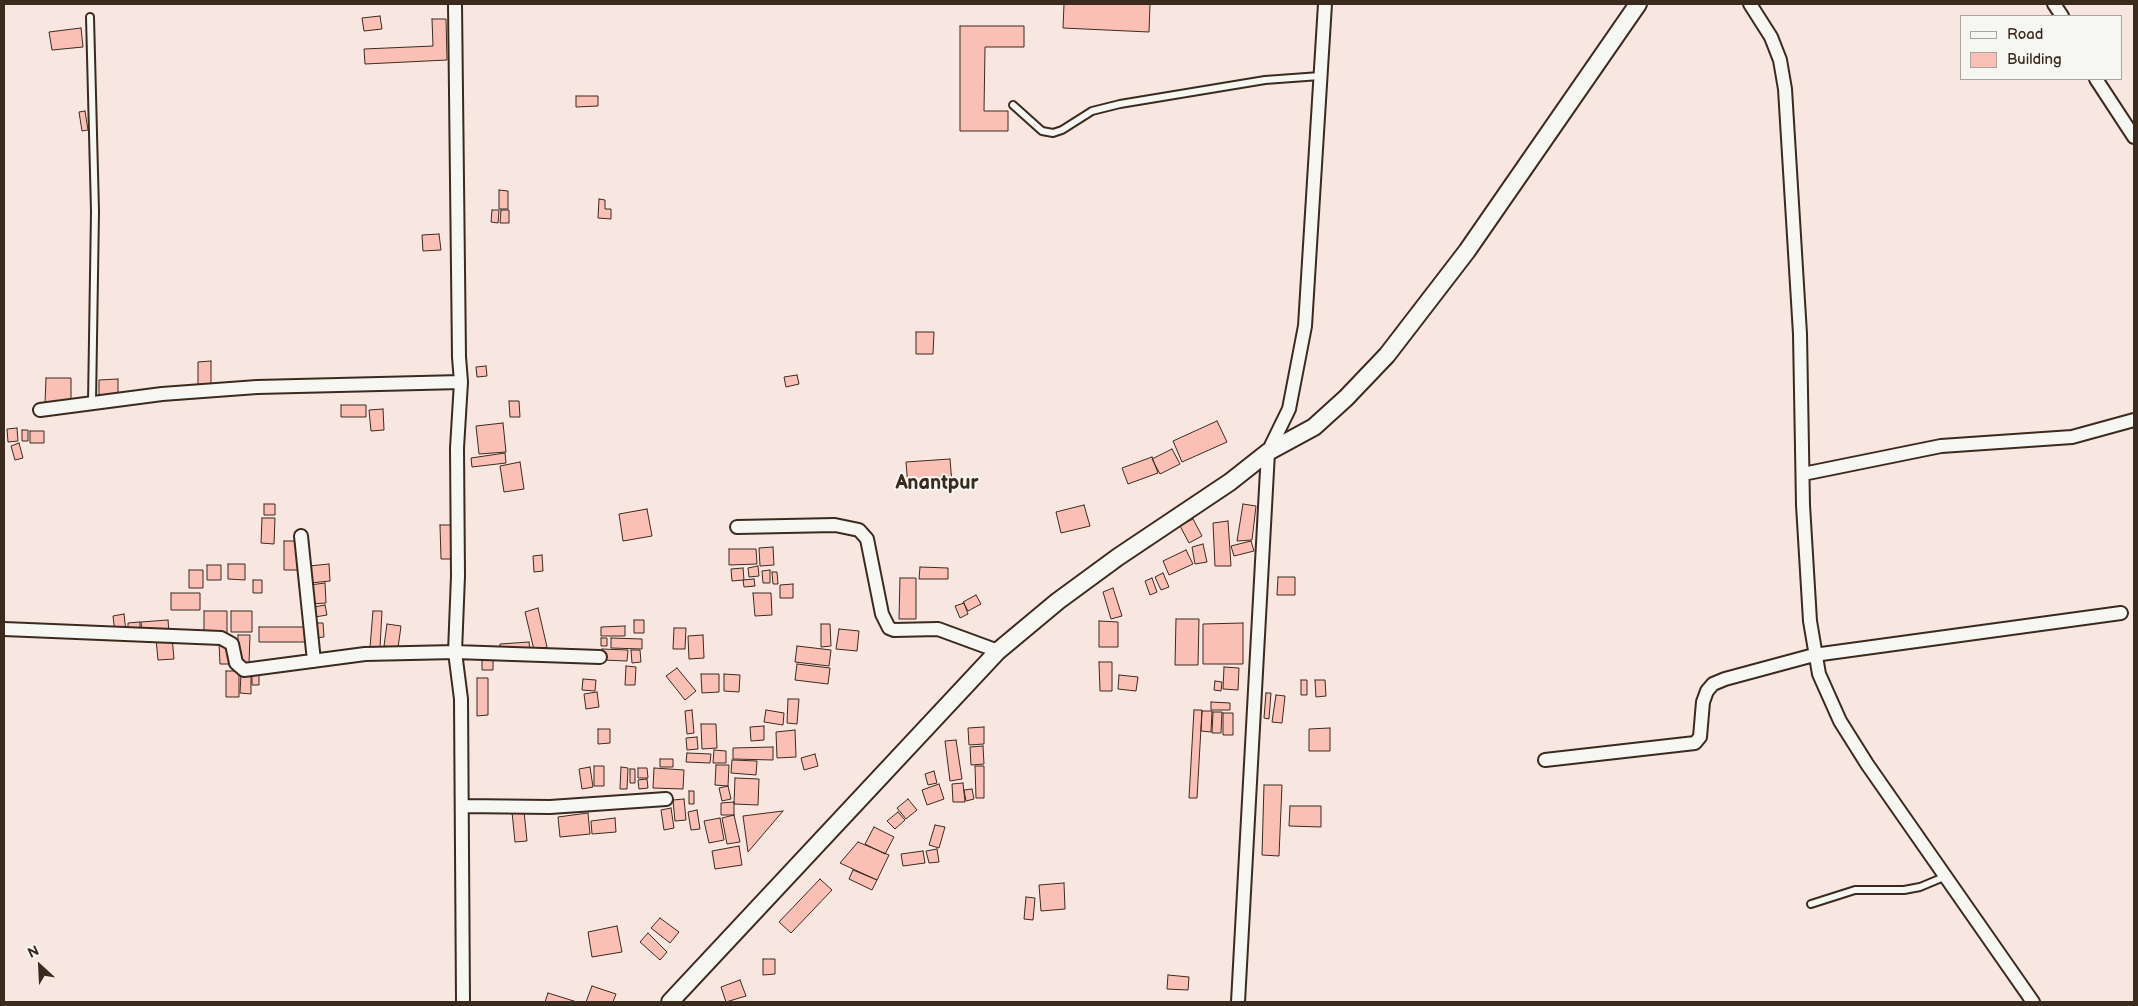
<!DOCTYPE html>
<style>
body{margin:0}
#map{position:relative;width:2138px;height:1006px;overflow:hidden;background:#f8e6e0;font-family:"Balsamiq Sans",sans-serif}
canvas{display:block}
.frame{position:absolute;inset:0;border:5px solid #3b2a1e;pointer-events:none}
.legend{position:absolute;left:1960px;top:15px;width:162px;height:65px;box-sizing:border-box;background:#f6f6f2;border:1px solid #aba49d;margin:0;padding:6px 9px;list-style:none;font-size:15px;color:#3b2a1e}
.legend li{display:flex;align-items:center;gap:10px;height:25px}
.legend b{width:25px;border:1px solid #aba49d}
.north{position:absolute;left:15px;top:941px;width:50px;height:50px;-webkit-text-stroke:4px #f6f6f2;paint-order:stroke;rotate:335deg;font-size:14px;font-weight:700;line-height:20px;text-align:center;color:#3b2a1e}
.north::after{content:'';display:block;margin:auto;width:18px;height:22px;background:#3b2a1e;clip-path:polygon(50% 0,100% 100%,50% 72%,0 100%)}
</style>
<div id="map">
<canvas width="2138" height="1006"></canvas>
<div class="frame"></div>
<ul class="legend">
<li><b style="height:6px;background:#f6f6f2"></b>Road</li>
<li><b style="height:14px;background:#fbc0b5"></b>Building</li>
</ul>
<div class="north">N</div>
</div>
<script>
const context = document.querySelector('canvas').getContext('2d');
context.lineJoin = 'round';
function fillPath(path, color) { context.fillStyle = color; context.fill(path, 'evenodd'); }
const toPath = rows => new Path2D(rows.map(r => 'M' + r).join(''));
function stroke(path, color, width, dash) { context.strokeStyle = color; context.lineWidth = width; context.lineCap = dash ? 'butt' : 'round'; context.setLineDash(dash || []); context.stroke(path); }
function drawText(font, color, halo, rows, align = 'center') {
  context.font = font + ' "Balsamiq Sans",sans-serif'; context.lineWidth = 4; context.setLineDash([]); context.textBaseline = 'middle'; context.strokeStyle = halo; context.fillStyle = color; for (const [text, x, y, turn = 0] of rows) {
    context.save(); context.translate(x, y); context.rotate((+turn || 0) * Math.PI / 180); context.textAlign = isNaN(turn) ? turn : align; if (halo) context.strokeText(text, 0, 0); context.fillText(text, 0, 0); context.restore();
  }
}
const building = toPath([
 [1064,4,1150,4,1149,32,1063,28,1064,4],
 [380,16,382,29,364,31,362,18,380,16],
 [432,19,446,19,447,60,365,64,364,49,433,46,432,19],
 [960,26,1024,26,1024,47,985,47,984,111,1008,111,1008,131,960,131,960,26],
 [81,28,83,47,52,50,49,32,81,28],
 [576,96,598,96,598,106,576,107,576,96],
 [85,111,88,130,82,131,79,112,85,111],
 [499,190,508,191,508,209,499,209,499,190],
 [599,199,605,200,605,209,611,209,611,219,598,218,599,199],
 [492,210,499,210,498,223,491,222,492,210],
 [501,210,509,210,509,223,500,223,501,210],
 [439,234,441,250,423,251,422,235,439,234],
 [916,332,934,332,933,354,916,354,916,332],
 [211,361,211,386,198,386,198,362,211,361],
 [486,366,487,376,477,377,476,367,486,366],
 [797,375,799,384,786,387,784,377,797,375],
 [46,378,71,378,71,405,45,404,46,378],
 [118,379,118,397,99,397,99,380,118,379],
 [509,401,519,401,520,417,510,417,509,401],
 [341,405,366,405,366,417,341,417,341,405],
 [383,409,384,430,371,431,369,410,383,409],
 [1217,421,1227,442,1182,462,1173,441,1217,421],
 [503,423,506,452,479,454,476,426,503,423],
 [17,428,18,441,8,442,7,429,17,428],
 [22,430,28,430,28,441,22,441,22,430],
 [30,431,44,431,44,443,30,443,30,431],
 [19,443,23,458,15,460,11,446,19,443],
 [1172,449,1180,464,1160,474,1152,459,1172,449],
 [505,453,506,463,472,467,471,458,505,453],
 [1152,457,1158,473,1128,484,1122,468,1152,457],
 [950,459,952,483,908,486,906,462,950,459],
 [520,462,524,489,504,492,500,466,520,462],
 [264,504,275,504,275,515,264,515,264,504],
 [1243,504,1256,506,1252,540,1237,541,1243,504],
 [1084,505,1090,526,1061,533,1056,512,1084,505],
 [647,509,652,536,623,541,619,514,647,509],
 [262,518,275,518,274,544,261,543,262,518],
 [1193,519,1202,536,1189,543,1180,526,1193,519],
 [1228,521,1231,566,1215,566,1213,523,1228,521],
 [440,525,454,525,454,559,441,559,440,525],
 [284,541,300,541,299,570,284,570,284,541],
 [1251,541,1254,551,1234,556,1231,546,1251,541],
 [1203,544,1207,562,1195,564,1192,547,1203,544],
 [773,547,774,565,760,566,759,548,773,547],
 [729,549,756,549,757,564,729,565,729,549],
 [1186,550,1193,564,1169,575,1163,561,1186,550],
 [542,555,543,571,534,572,533,556,542,555],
 [228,564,245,564,245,580,228,579,228,564],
 [329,564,330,581,310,583,309,566,329,564],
 [207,565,221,565,221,580,207,580,207,565],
 [758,566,759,576,749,577,748,568,758,566],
 [920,567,948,568,948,579,919,579,920,567],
 [743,568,744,580,732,581,731,569,743,568],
 [189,570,203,570,203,588,189,588,189,570],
 [770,570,770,583,763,583,762,571,770,570],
 [772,572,777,572,778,584,773,584,772,572],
 [1163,573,1169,587,1161,590,1155,577,1163,573],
 [1278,577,1295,577,1295,595,1277,595,1278,577],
 [900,578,916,578,916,619,899,619,900,578],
 [1152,578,1157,592,1150,595,1145,581,1152,578],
 [754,579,755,586,744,587,743,580,754,579],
 [253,580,262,580,262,593,253,593,253,580],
 [325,583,326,603,311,604,310,585,325,583],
 [793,584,793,598,780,598,780,585,793,584],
 [1113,588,1122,616,1111,619,1103,592,1113,588],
 [171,593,200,593,200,610,171,610,171,593],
 [753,593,771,593,772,615,755,616,753,593],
 [976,595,981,604,968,611,963,602,976,595],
 [964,603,968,614,960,618,955,606,964,603],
 [325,605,327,615,315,617,314,607,325,605],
 [538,608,547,647,534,650,525,612,538,608],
 [204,611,227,611,227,633,204,633,204,611],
 [231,611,252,611,252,632,231,632,231,611],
 [373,611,382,611,380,648,370,647,373,611],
 [124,614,126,632,115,633,113,616,124,614],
 [1176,619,1199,619,1198,665,1175,665,1176,619],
 [168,620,169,632,142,633,141,622,168,620],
 [634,620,644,620,644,633,634,633,634,620],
 [1099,621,1118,622,1118,647,1099,647,1099,621],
 [140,622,140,633,128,634,128,623,140,622],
 [314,623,323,623,324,637,315,638,314,623],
 [1243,623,1243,664,1203,664,1203,624,1243,623],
 [387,624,401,626,398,648,384,646,387,624],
 [821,624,830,624,831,646,821,647,821,624],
 [625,626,625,636,601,636,601,627,625,626],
 [259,627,308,627,308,642,259,642,259,627],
 [674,628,686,628,685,649,673,649,674,628],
 [839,629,859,631,857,651,836,649,839,629],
 [238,635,250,635,249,664,238,664,238,635],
 [703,635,704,658,689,659,688,636,703,635],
 [172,637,174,659,158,660,156,639,172,637],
 [601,638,607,638,607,646,601,646,601,638],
 [611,638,642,639,642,649,611,648,611,638],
 [529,642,530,651,500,652,500,644,529,642],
 [219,643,228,643,229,664,220,664,219,643],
 [797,646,831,650,829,666,795,662,797,646],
 [602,649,628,650,627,661,602,660,602,649],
 [631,650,640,650,641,662,632,663,631,650],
 [482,660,493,660,493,670,482,670,482,660],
 [1099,662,1112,662,1112,691,1100,691,1099,662],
 [797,664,830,668,828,684,795,680,797,664],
 [626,666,636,667,635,685,625,685,626,666],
 [1224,667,1239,668,1238,690,1223,689,1224,667],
 [677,668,696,691,685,700,666,676,677,668],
 [226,671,239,671,239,697,226,697,226,671],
 [241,674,251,674,251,694,240,693,241,674],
 [252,674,259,674,259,685,252,685,252,674],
 [701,674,719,674,719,692,702,693,701,674],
 [724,674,740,675,739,692,724,691,724,674],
 [1119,675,1138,677,1136,691,1118,689,1119,675],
 [477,678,488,678,488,715,477,716,477,678],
 [583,679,596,680,595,691,582,690,583,679],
 [1301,680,1307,680,1307,695,1301,695,1301,680],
 [1315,680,1325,680,1326,696,1316,697,1315,680],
 [1215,681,1222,682,1221,691,1214,690,1215,681],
 [597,692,599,707,586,709,584,694,597,692],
 [1266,693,1271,693,1269,719,1264,718,1266,693],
 [1276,695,1285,696,1282,723,1272,722,1276,695],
 [788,699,799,699,797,724,787,723,788,699],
 [1211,702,1230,703,1230,710,1211,710,1211,702],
 [692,710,694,733,687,734,685,711,692,710],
 [766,710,784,713,783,725,764,722,766,710],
 [1194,710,1202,710,1197,798,1189,798,1194,710],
 [1202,711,1212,711,1211,732,1201,731,1202,711],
 [1213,712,1222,712,1221,733,1212,733,1213,712],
 [1223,713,1233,713,1233,735,1223,735,1223,713],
 [701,724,716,724,717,748,702,749,701,724],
 [764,726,764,740,751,741,750,727,764,726],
 [984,727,984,744,969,745,968,728,984,727],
 [1330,728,1330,751,1309,751,1309,729,1330,728],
 [598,729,610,729,610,743,598,744,598,729],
 [795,730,796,757,777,758,776,732,795,730],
 [697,737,698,749,687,750,686,738,697,737],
 [956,740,962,779,950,781,945,741,956,740],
 [983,746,984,764,971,765,970,747,983,746],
 [773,747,773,760,733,759,733,748,773,747],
 [714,750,726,751,726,763,713,763,714,750],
 [687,753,711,754,710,763,686,762,687,753],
 [815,754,818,766,804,770,801,758,815,754],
 [660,759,673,759,673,767,660,767,660,759],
 [732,760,757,761,756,775,731,773,732,760],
 [716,765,729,765,728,786,715,785,716,765],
 [594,766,604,766,604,786,594,786,594,766],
 [975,766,984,766,984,798,976,798,975,766],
 [590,767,593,787,582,789,579,769,590,767],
 [621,767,628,768,627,789,620,789,621,767],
 [638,768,647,768,648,778,638,778,638,768],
 [654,768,684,770,683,789,653,788,654,768],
 [630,769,635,769,635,783,630,783,630,769],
 [934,771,937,783,928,785,925,774,934,771],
 [735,778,759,779,758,805,734,804,735,778],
 [647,779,648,788,639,789,638,780,647,779],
 [963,783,965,802,953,802,952,784,963,783],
 [939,784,944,799,927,805,922,790,939,784],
 [1264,785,1282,785,1279,856,1262,855,1264,785],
 [728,786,731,799,722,801,719,788,728,786],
 [972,789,974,799,966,801,964,790,972,789],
 [689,791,694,791,694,804,689,804,689,791],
 [684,799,686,820,675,821,673,800,684,799],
 [908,799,917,810,906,819,897,808,908,799],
 [734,802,734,815,721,815,721,803,734,802],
 [1290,806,1321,806,1321,827,1289,826,1290,806],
 [671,808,674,828,664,830,661,810,671,808],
 [697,810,700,829,691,830,688,812,697,810],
 [524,811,527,841,515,842,512,812,524,811],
 [783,811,748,852,743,816,783,811],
 [898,812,905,820,895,829,887,821,898,812],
 [588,813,590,834,560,837,558,817,588,813],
 [734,815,740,842,727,844,722,818,734,815],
 [615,818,616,832,592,834,591,821,615,818],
 [720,818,724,840,709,843,704,821,720,818],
 [935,825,945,827,939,848,929,845,935,825],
 [874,827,894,837,885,854,865,844,874,827],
 [858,842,889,855,877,880,840,863,858,842],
 [739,846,742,865,715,869,712,851,739,846],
 [937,849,939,862,929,863,926,851,937,849],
 [923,851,925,863,903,866,901,854,923,851],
 [853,870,877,880,872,890,849,879,853,870],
 [820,879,832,890,791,933,779,922,820,879],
 [1064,883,1065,909,1041,911,1039,885,1064,883],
 [1026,897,1035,898,1033,920,1024,919,1026,897],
 [660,918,679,932,670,943,651,928,660,918],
 [617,926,622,952,592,957,588,932,617,926],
 [648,933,667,952,660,960,640,942,648,933],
 [763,959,775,959,775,974,763,975,763,959],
 [1168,975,1189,977,1188,990,1167,989,1168,975],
 [740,980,746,996,726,1002,721,987,740,980],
 [592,986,616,994,613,1002,586,1002,592,986],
 [548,993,577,1002,545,1002,548,993]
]);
const service = toPath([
 [90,17,95,211,92,403],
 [1013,105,1042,131,1053,133,1062,130,1092,111,1120,104,1265,80,1320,76],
 [1811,904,1855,890,1904,890,1920,887,1944,877]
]);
const minor = toPath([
 [455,4,459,357,461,382,457,448,458,576,455,652,461,699,463,1002],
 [1750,4,1771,37,1780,60,1785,89,1800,334,1803,505,1810,621,1819,674,1840,721,1867,764,2033,1002],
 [2054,4,2062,16],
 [2096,79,2134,137],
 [40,410,162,394,257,387,461,382],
 [1803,474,1941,446,2072,437,2134,420],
 [737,527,835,525,859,530,867,539,882,614,889,628,894,630,938,629,998,651],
 [301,536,314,661],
 [4,629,221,638,232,644,236,663,244,670,365,654,455,652,600,657],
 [1545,760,1695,743,1700,737,1703,702,1707,691,1713,684,1725,679,1814,655,2121,613],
 [462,806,550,807,666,799],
 [1238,1002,1268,452,1289,409,1305,326,1325,4]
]);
const tertiary = toPath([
 [670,1002,998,651,1058,601,1118,557,1230,482,1268,452,1314,427,1346,398,1387,355,1467,251,1638,4]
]);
const quarterNames = [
 ["Anantpur",937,484]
];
fillPath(building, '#fbc0b5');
stroke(building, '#3b2a1e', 1);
stroke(service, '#3b2a1e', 10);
stroke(minor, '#3b2a1e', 16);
stroke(tertiary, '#3b2a1e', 20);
stroke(service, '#f6f6f2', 6);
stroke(minor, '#f6f6f2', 12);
stroke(tertiary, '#f6f6f2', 16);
drawText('bold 20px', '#3b2a1e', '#f6f6f2', quarterNames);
</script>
